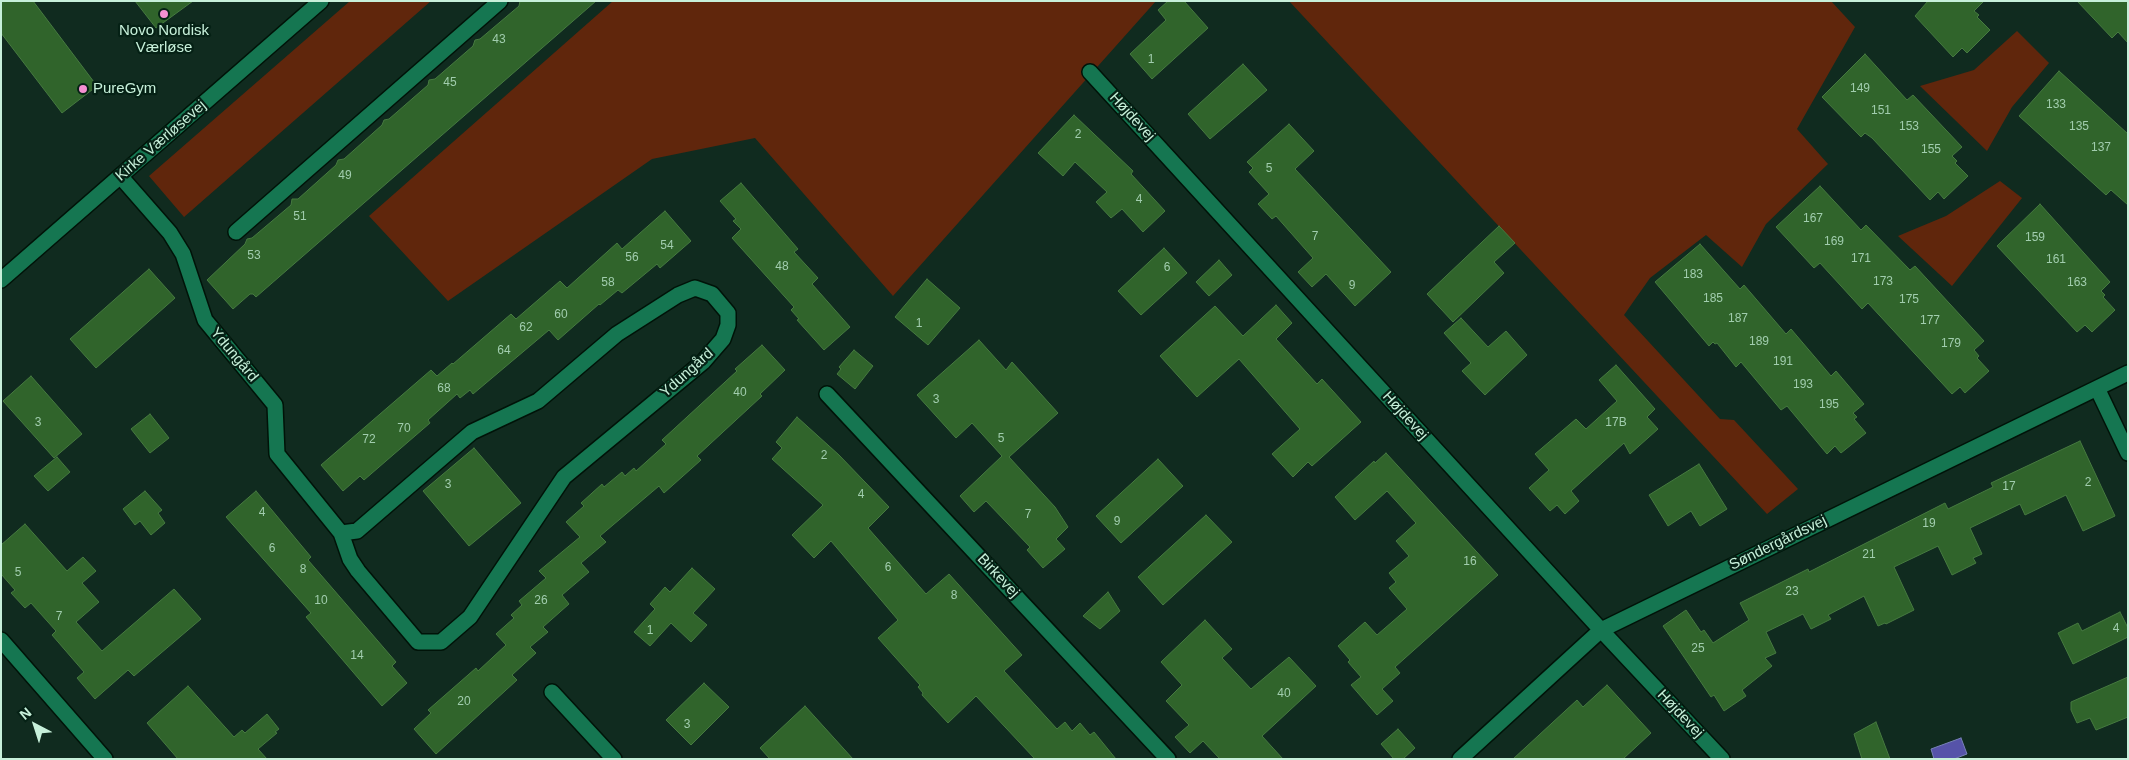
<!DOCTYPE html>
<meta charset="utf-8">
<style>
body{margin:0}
#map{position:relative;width:2129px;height:760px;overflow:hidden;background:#102b1f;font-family:Arial,sans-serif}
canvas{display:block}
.frame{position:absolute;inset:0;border:2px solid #c7f0da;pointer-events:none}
.north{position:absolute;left:10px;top:700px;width:50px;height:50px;-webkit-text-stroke:4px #052115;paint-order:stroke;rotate:320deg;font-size:14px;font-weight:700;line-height:20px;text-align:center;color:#c7f0da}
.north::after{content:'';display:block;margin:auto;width:18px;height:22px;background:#c7f0da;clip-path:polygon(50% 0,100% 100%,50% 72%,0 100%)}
</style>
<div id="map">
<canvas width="2129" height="760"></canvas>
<div class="frame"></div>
<div class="north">N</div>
</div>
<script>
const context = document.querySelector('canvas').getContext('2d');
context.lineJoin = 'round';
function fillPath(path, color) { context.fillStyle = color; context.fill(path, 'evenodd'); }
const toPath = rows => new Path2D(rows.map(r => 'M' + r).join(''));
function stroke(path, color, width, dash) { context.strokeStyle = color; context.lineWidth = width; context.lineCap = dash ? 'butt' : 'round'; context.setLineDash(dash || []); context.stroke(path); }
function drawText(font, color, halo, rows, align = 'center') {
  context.font = font + ' Arial,sans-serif'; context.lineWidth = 4.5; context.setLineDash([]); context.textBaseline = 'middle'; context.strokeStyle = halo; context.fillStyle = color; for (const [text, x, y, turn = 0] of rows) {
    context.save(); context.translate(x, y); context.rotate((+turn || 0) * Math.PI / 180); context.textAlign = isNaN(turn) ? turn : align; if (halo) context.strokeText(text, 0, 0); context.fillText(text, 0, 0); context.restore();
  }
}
const green = toPath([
 [350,1,431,1,184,217,149,176],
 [613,1,1156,1,893,296,755,138,652,159,448,301,369,216],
 [1289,1,1831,1,1855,27,1797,129,1828,164,1766,224,1742,267,1706,235,1650,278,1624,315,1720,419,1734,420,1798,489,1767,514],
 [2017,31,2049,63,2012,107,1987,151,1920,86,1974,70],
 [2000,181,2022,198,1952,286,1898,236,1946,216]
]);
const water = toPath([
 [1961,738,1967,754,1954,759,1934,759,1931,749,1961,738]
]);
const building = toPath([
 [1,1,33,1,97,86,62,113,1,33,1,1],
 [135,1,193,1,156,28,135,1],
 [520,1,596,1,256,297,253,294,250,294,233,309,207,280,245,244,247,239,252,238,291,205,292,199,298,199,336,165,338,160,344,159,382,125,384,120,389,119,428,85,429,80,435,79,473,46,475,40,480,39,519,6,520,1],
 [1168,1,1184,1,1208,28,1152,79,1130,54,1166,20,1158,10,1168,1],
 [1928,1,1984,1,1974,11,1979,15,1977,17,1990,30,1967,53,1962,48,1953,57,1915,16,1928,1],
 [2077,1,2128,1,2128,43,2118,32,2112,38,2077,1],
 [1865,54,1907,100,1913,95,1962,147,1952,156,1957,161,1955,163,1968,176,1944,199,1938,192,1930,200,1872,138,1865,133,1861,137,1822,97,1865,54],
 [1243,64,1267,90,1210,139,1188,114,1243,64],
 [2059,71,2128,134,2128,205,2111,190,2106,195,2019,116,2059,71],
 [1074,115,1133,171,1131,174,1165,211,1143,232,1122,209,1111,218,1096,202,1107,192,1075,162,1063,176,1038,153,1074,115],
 [1289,124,1314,151,1295,169,1391,272,1355,306,1326,274,1312,287,1298,272,1313,258,1276,216,1272,219,1258,204,1269,194,1249,172,1253,168,1247,162,1289,124],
 [741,183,798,249,794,252,818,278,812,284,850,327,824,350,797,320,799,319,791,310,794,307,732,238,741,229,733,221,736,219,720,201,741,183],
 [1820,186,1861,230,1866,225,1910,270,1915,266,1984,341,1974,350,1979,356,1977,358,1989,371,1965,393,1960,387,1952,394,1868,303,1862,309,1820,263,1814,268,1776,227,1820,186],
 [2040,204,2110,282,2101,291,2105,295,2103,297,2115,310,2092,332,2085,325,2077,332,1997,246,2040,204],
 [665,211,691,241,660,268,657,264,622,293,618,290,600,305,599,304,558,340,549,330,473,394,470,390,460,398,457,394,428,420,430,423,364,480,360,476,343,491,321,465,431,370,437,376,452,363,453,364,511,314,516,319,560,281,567,288,617,243,622,249,665,211],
 [1499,226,1515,243,1494,262,1504,273,1453,322,1427,294,1499,226],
 [1700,244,1740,289,1744,285,1786,334,1791,329,1831,376,1836,371,1864,404,1853,413,1857,417,1854,419,1866,433,1841,453,1835,446,1827,454,1787,406,1781,410,1741,362,1736,367,1717,343,1715,344,1713,342,1709,346,1655,282,1700,244],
 [1164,248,1187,273,1141,315,1118,291,1164,248],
 [1219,260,1232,275,1209,296,1196,282,1219,260],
 [149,269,175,298,96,368,70,339,149,269],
 [927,279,960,308,928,345,895,317,927,279],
 [1276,305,1292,323,1276,339,1317,384,1322,379,1361,422,1312,466,1308,462,1293,477,1272,454,1300,429,1239,359,1197,397,1160,356,1215,306,1243,336,1276,305],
 [1461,318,1488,347,1506,331,1527,355,1485,395,1462,371,1471,363,1444,333,1461,318],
 [979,340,1006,370,1012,362,1058,413,1009,457,1055,507,1068,527,1056,539,1065,549,1043,568,1027,550,1030,547,986,501,974,512,960,496,1002,456,972,423,956,438,917,395,979,340],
 [762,345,785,370,760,394,762,396,697,456,701,460,664,493,659,486,600,536,606,542,581,563,589,572,562,595,569,604,543,627,548,632,530,647,536,653,512,675,517,680,436,754,414,729,431,713,428,710,476,668,478,671,506,645,496,634,514,618,511,615,522,605,519,601,546,578,539,571,580,537,566,522,584,506,581,503,602,484,604,487,622,472,625,476,634,468,636,471,666,444,662,440,737,371,735,369,762,345],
 [854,350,873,366,855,389,837,374,841,369,839,367,854,350],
 [1616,365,1655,409,1647,417,1658,429,1630,454,1624,443,1571,491,1579,501,1565,514,1557,505,1550,511,1529,488,1549,470,1535,454,1576,419,1586,429,1617,401,1599,380,1616,365],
 [31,376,82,434,54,458,3,401,31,376],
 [150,414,169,438,150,453,131,429,150,414],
 [797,417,839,455,889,507,868,528,926,594,949,574,1022,655,1004,671,1057,729,1065,722,1072,731,1080,723,1090,735,1094,732,1116,759,1035,759,976,696,948,723,922,695,923,693,918,687,920,685,878,638,898,620,831,541,814,558,792,535,823,505,772,459,782,448,776,442,797,417],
 [2080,441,2115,516,2083,531,2066,495,2025,515,2020,504,1970,528,1982,554,1973,558,1976,563,1952,575,1938,546,1894,567,1914,610,1886,624,1885,623,1878,626,1864,596,1828,615,1831,619,1811,629,1803,614,1766,632,1776,653,1765,658,1772,666,1742,690,1746,696,1724,711,1714,695,1711,697,1663,626,1686,610,1701,632,1704,630,1713,643,1749,620,1740,603,1808,569,1809,572,1945,503,1948,509,1993,487,1991,483,2080,441],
 [474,448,521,503,469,546,423,491,474,448],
 [1386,453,1498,575,1395,667,1400,673,1382,689,1393,701,1377,715,1351,685,1361,677,1348,662,1350,660,1338,646,1365,622,1377,635,1407,609,1389,588,1396,582,1389,573,1409,556,1396,541,1416,523,1387,491,1355,520,1335,497,1374,461,1375,463,1386,453],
 [57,457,70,472,48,491,34,476,57,457],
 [1158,459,1183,486,1121,543,1096,516,1158,459],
 [1699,464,1727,509,1700,526,1691,511,1668,526,1649,495,1699,464],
 [145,491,162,510,158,513,165,523,151,535,140,521,135,525,123,509,145,491],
 [256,491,311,557,308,560,396,662,392,666,407,683,382,706,306,617,311,613,226,517,256,491],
 [1206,515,1232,542,1163,605,1138,577,1206,515],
 [25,524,67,571,83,557,96,571,82,583,99,602,76,622,102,651,174,589,201,619,134,676,128,670,95,699,77,678,84,672,52,635,56,631,31,603,25,608,11,593,15,590,1,574,1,545,25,524],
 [692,568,715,589,693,613,707,625,691,642,671,623,650,646,634,632,655,609,650,604,665,587,670,592,692,568],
 [1108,592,1120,611,1100,629,1083,616,1108,592],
 [2120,612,2128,628,2128,637,2073,664,2058,633,2078,623,2082,631,2120,612],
 [1205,620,1232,649,1222,658,1251,689,1289,657,1316,686,1262,736,1283,759,1220,759,1203,741,1190,753,1175,737,1189,725,1166,701,1182,685,1161,662,1205,620],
 [2128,677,2128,717,2096,730,2090,718,2077,723,2071,710,2071,702,2128,677],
 [704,683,729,707,691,745,666,720,704,683],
 [1607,685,1651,733,1623,759,1513,759,1577,700,1583,707,1607,685],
 [188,686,234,737,242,730,245,733,267,714,279,729,275,732,277,733,258,749,267,759,178,759,147,723,188,686],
 [805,706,853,759,770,759,760,748,805,706],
 [1876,722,1890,759,1862,759,1854,734,1876,722],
 [1398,729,1415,748,1403,759,1394,759,1381,744,1398,729]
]);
const street = toPath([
 [1090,72,1601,630,1722,759],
 [121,177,170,233,183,254,205,320,275,405,277,454,341,533,350,559,358,571,418,642,441,642,470,617,564,477,703,362,723,339,728,325,728,313,712,294,695,288,678,295,617,334,538,401,472,432,357,531,341,533],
 [236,232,500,1],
 [2097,388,2128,453],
 [827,394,1168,759],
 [1,640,105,759],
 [552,692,614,759],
 [1460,759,1601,630,2128,373]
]);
const secondary = toPath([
 [1,280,321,1]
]);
const markers = [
 [164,14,5,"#f590d1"],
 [83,89,5,"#f590d1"]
];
const numberNames = [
 ["43",499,40],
 ["1",1151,60],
 ["45",450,83],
 ["149",1860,89],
 ["133",2056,105],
 ["151",1881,111],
 ["153",1909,127],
 ["135",2079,127],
 ["2",1078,135],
 ["137",2101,148],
 ["155",1931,150],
 ["5",1269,169],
 ["49",345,176],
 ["4",1139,200],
 ["51",300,217],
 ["167",1813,219],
 ["7",1315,237],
 ["159",2035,238],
 ["169",1834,242],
 ["54",667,246],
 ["53",254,256],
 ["56",632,258],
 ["171",1861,259],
 ["161",2056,260],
 ["48",782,267],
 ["6",1167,268],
 ["183",1693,275],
 ["173",1883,282],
 ["58",608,283],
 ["163",2077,283],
 ["9",1352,286],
 ["185",1713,299],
 ["175",1909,300],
 ["60",561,315],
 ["187",1738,319],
 ["177",1930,321],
 ["1",919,324],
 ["62",526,328],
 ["189",1759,342],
 ["179",1951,344],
 ["64",504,351],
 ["191",1783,362],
 ["193",1803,385],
 ["68",444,389],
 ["40",740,393],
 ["3",936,400],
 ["195",1829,405],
 ["3",38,423],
 ["17B",1616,423],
 ["70",404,429],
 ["5",1001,439],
 ["72",369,440],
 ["2",824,456],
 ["2",2088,483],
 ["3",448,485],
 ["17",2009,487],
 ["4",861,495],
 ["4",262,513],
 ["7",1028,515],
 ["9",1117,522],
 ["19",1929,524],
 ["6",272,549],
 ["21",1869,555],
 ["16",1470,562],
 ["6",888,568],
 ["8",303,570],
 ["5",18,573],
 ["23",1792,592],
 ["8",954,596],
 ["10",321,601],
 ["26",541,601],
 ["7",59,617],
 ["4",2116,629],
 ["1",650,631],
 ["25",1698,649],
 ["14",357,656],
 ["40",1284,694],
 ["20",464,702],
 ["3",687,725]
];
const poiNames = [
 ["Novo Nordisk",164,31],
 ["Værløse",164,48],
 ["PureGym",93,89,"left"]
];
const streetNames = [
 ["Højdevej",1132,117,48],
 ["Kirke Værløsevej",161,141,-41],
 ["Ydungård",234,355,50],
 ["Ydungård",687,373,-42],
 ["Højdevej",1405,416,48],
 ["Søndergårdsvej",1778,543,-26],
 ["Birkevej",998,576,47],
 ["Højdevej",1680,714,47]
];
fillPath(green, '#60260c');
fillPath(water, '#5653a9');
stroke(water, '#7882b8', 1);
fillPath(building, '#30642b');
stroke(building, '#467a40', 1);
stroke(street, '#001308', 18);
stroke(secondary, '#001308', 18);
stroke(street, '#157651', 15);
stroke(secondary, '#157651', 15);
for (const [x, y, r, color] of markers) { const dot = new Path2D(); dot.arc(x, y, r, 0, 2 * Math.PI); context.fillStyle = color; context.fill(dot); stroke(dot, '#052115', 2); }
drawText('12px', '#a1cdae', null, numberNames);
drawText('15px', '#c7f0da', '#052115', poiNames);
drawText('15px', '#c7f0da', '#052115', streetNames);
</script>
